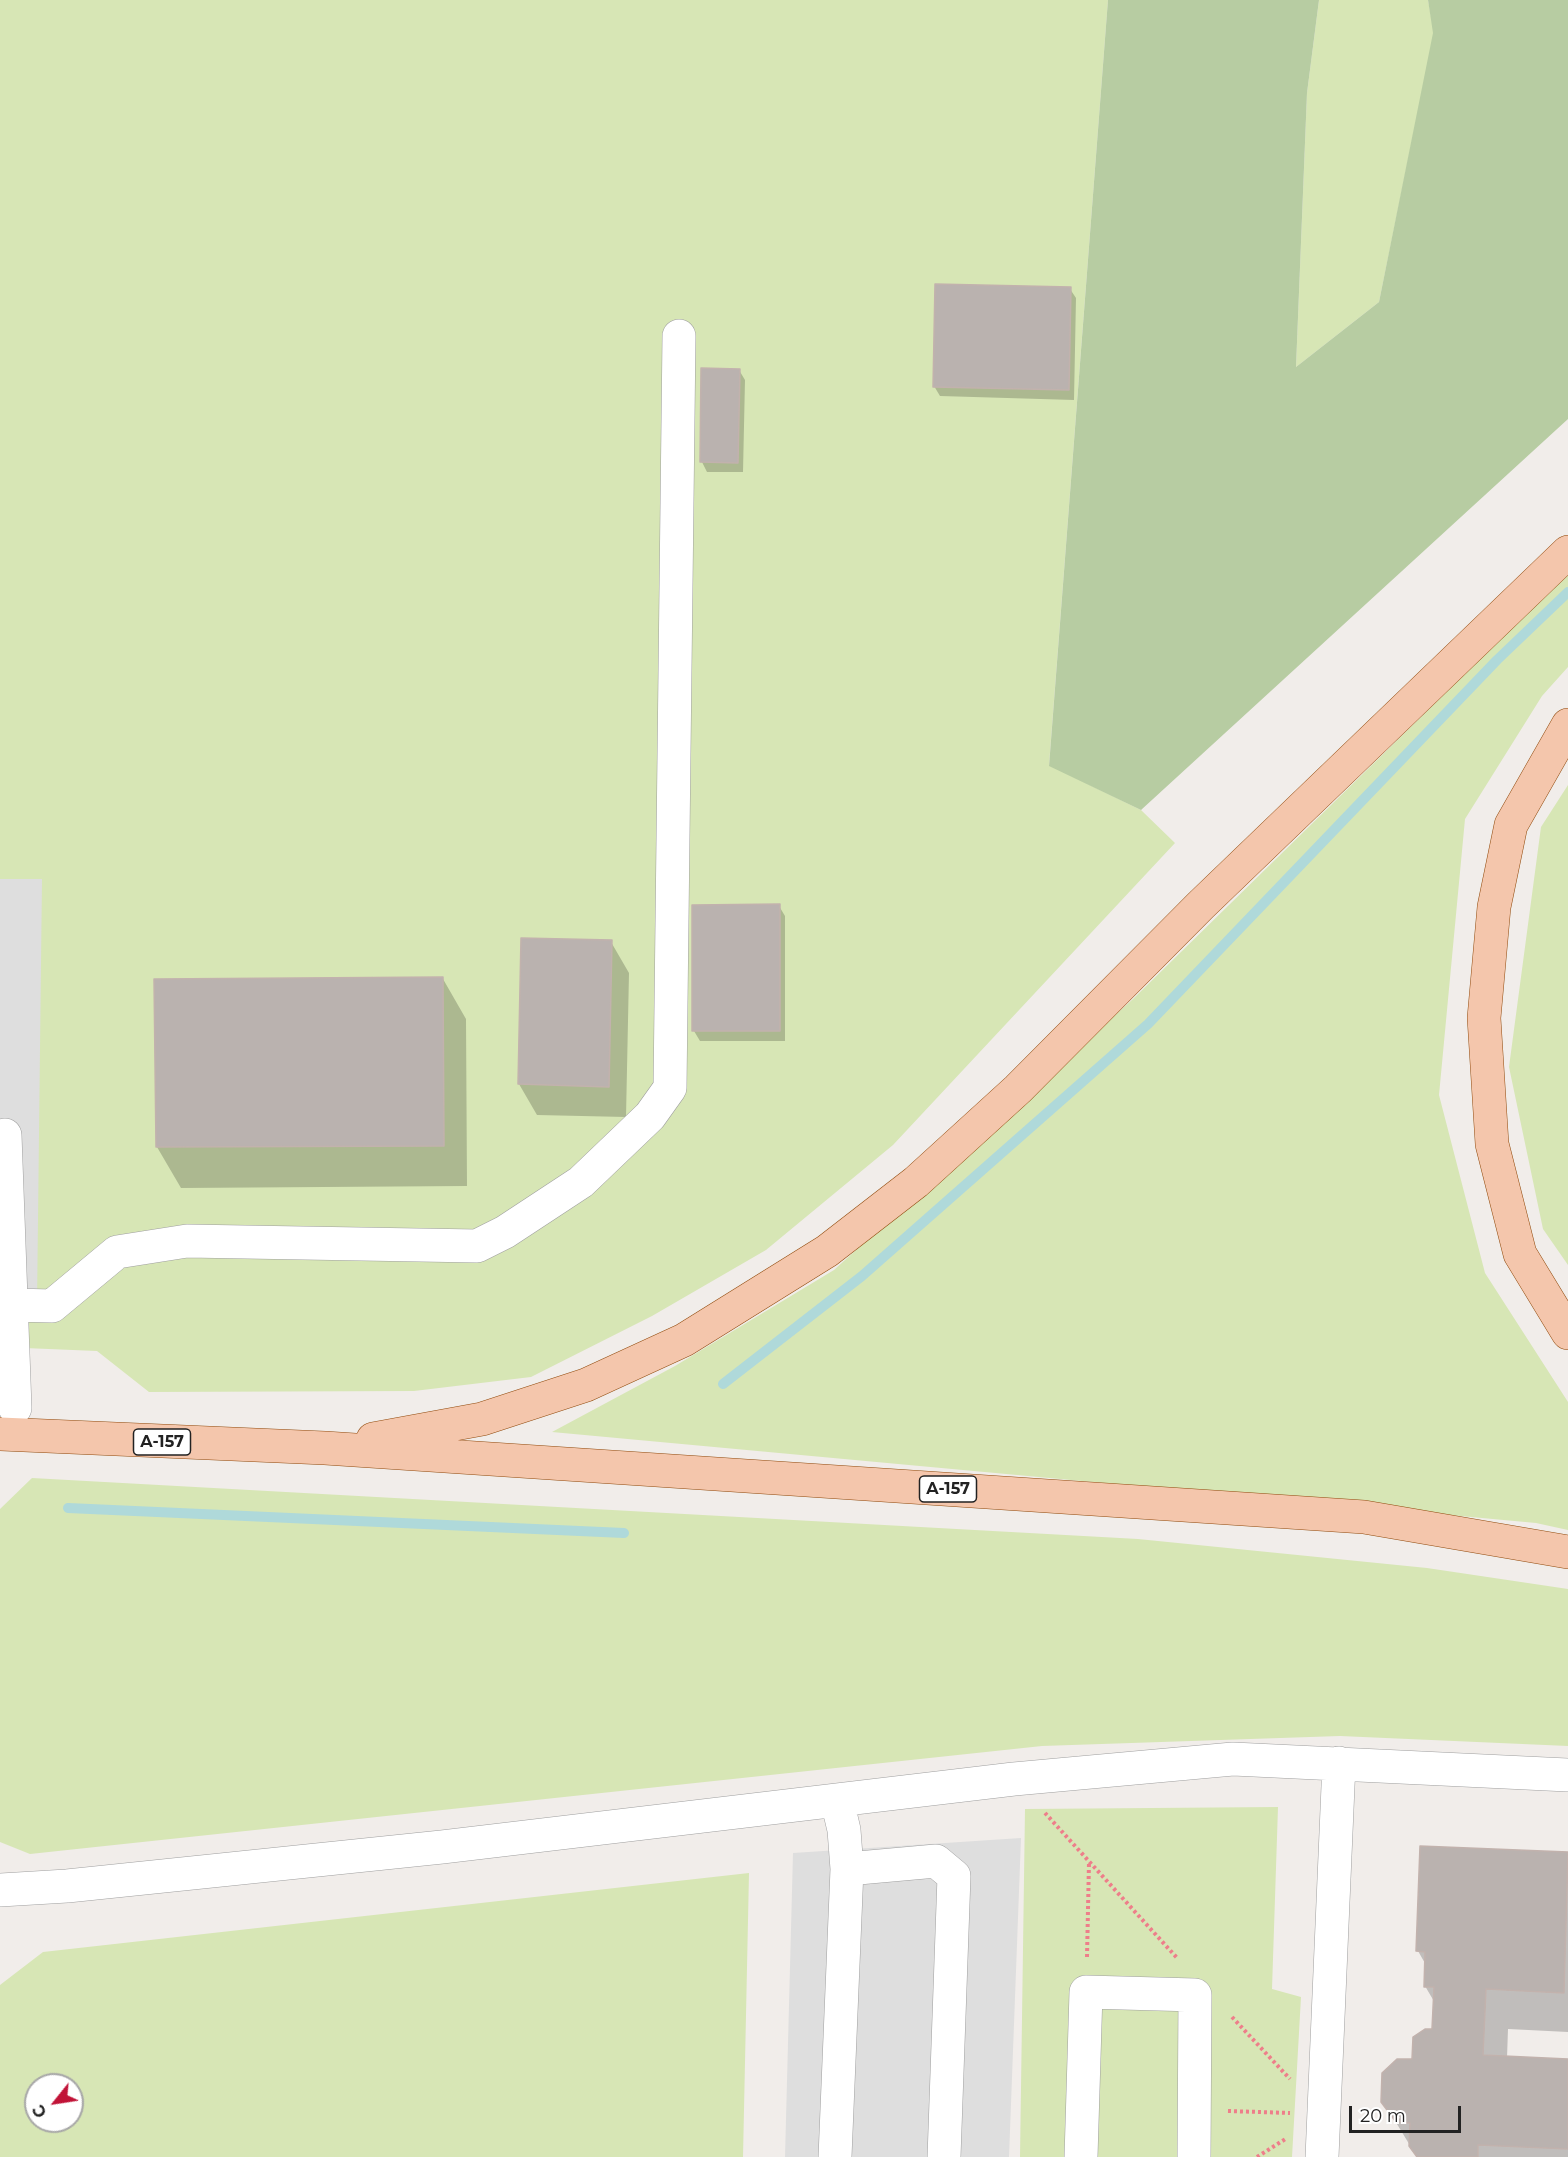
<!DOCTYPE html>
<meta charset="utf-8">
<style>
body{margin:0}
#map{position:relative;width:1568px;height:2157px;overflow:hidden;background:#f1edea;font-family:Montserrat,sans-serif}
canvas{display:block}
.north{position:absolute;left:24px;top:2073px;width:60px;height:60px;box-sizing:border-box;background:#fff;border:2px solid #a7a7a7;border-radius:50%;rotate:240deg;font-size:16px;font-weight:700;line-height:24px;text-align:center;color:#222}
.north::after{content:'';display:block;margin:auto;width:21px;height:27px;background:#c11337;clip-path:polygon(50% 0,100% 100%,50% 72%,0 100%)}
.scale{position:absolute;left:1349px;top:2106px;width:112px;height:27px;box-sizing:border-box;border:3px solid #222;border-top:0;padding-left:8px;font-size:18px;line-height:21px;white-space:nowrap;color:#222;-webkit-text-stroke:4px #fff;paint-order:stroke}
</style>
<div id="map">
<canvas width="1568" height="2157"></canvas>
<div class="north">С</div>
<div class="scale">20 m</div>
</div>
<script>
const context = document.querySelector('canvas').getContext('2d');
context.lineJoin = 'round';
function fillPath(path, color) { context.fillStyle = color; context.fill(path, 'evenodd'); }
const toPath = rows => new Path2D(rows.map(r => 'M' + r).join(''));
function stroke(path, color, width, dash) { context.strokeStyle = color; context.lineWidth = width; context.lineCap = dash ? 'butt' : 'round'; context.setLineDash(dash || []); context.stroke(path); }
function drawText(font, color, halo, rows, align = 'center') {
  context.font = font + ' Montserrat,sans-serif'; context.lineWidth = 5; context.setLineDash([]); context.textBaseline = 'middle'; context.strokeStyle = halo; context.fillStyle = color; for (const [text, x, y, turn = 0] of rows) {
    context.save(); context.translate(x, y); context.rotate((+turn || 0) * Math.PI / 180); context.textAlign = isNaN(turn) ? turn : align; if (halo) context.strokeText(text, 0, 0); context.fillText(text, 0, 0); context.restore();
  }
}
const grass = toPath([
 [0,0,1108,0,1049,765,1141,810,1175,843,893,1145,766,1250,652,1316,531,1377,414,1391,149,1392,97,1351,0,1347],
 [1319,0,1428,0,1434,33,1379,302,1296,367,1307,93],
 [1568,573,1568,667,1542,696,1465,819,1439,1095,1485,1273,1568,1402,1568,1530,1536,1523,552,1432,675,1366,834,1270,1133,999],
 [1568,785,1568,1265,1543,1229,1509,1067,1541,827],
 [32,1478,1138,1539,1427,1568,1568,1589,1568,1746,1340,1736,1042,1746,30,1854,0,1842,0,1509],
 [1278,1807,1272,1989,1301,1997,1292,2157,1020,2157,1025,1809],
 [749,1873,743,2157,0,2157,0,1985,43,1952],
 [36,2085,72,2085,72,2121,36,2121]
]);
const forest = toPath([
 [1108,0,1319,0,1307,93,1296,367,1379,302,1433,33,1428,0,1568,0,1568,419,1141,810,1049,766]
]);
const parking = toPath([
 [0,879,42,879,37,1303,0,1303],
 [1021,1838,1009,2157,785,2157,793,1853]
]);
const shadow = toPath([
 [1070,289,1076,298,1074,400,940,396,934,386],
 [739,370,745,380,743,472,707,472,702,462],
 [779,906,785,916,785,1041,700,1041,694,1031],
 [611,942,629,973,626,1117,537,1115,519,1084],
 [443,979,466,1019,467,1186,181,1188,157,1147,156,980],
 [1421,1847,1568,1854,1568,2032,1508,2029,1507,2058,1568,2060,1568,2157,1417,2157,1383,2101,1434,2031,1435,2003,1425,1986,1426,1965,1418,1951]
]);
const stream = toPath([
 [723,1384,862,1276,1148,1024,1497,660,1568,592],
 [68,1508,624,1533]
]);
const building = toPath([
 [935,284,1071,287,1069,390,933,387,935,284],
 [701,368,740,369,738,463,700,462,701,368],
 [780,904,780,1031,692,1031,692,905,780,904],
 [521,938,612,940,609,1087,518,1084,521,938],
 [443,977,444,1146,156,1147,154,979,443,977],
 [1420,1846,1568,1852,1564,1993,1486,1989,1483,2055,1568,2059,1568,2149,1478,2145,1478,2157,1417,2157,1409,2146,1410,2123,1396,2122,1381,2102,1382,2073,1397,2059,1412,2059,1413,2037,1425,2029,1432,2029,1434,1987,1424,1987,1425,1952,1416,1951,1420,1846]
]);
const path = toPath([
 [1045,1813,1178,1959],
 [1087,1957,1089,1862],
 [1232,2017,1290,2079],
 [1228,2111,1290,2113],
 [1257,2157,1287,2138]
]);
const minor = toPath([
 [5,1135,15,1408],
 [13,1305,52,1306,117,1252,187,1241,477,1246,505,1232,581,1182,650,1116,670,1088,679,336],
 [847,1869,936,1861,954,1876,944,2157],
 [0,1890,67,1886,442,1847,1014,1779,1233,1759,1568,1775],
 [835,2157,847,1869,844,1830,837,1800],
 [1081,2157,1086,1992,1195,1995,1194,2157],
 [1322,2157,1339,1763]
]);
const major = toPath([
 [1568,725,1511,825,1494,907,1484,1018,1492,1144,1520,1254,1568,1333],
 [0,1434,325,1448,1364,1517,1568,1552],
 [373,1439,482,1419,586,1385,684,1340,827,1251,916,1182,1018,1089,1201,905,1568,552]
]);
const shields = [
 [162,1442,57],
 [948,1489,57]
];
const shieldNames = [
 ["А-157",162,1442],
 ["А-157",948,1489]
];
fillPath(grass, '#d7e6b5');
fillPath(forest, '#b7cca2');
fillPath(parking, '#dedede');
fillPath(shadow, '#0003');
stroke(stream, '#afd9da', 10);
fillPath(building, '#bab2af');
stroke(building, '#c2b2ad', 1.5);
stroke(minor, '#9f9f9f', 34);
stroke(major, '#914b0e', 34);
stroke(path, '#ee7e8a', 4, [3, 3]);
stroke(minor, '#fff', 33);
stroke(major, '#f4c6ac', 33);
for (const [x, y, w] of shields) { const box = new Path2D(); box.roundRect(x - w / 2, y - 13, w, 26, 4.5); context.fillStyle = '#fff'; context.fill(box); stroke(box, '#222', 1.5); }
drawText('bold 16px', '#222', null, shieldNames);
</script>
